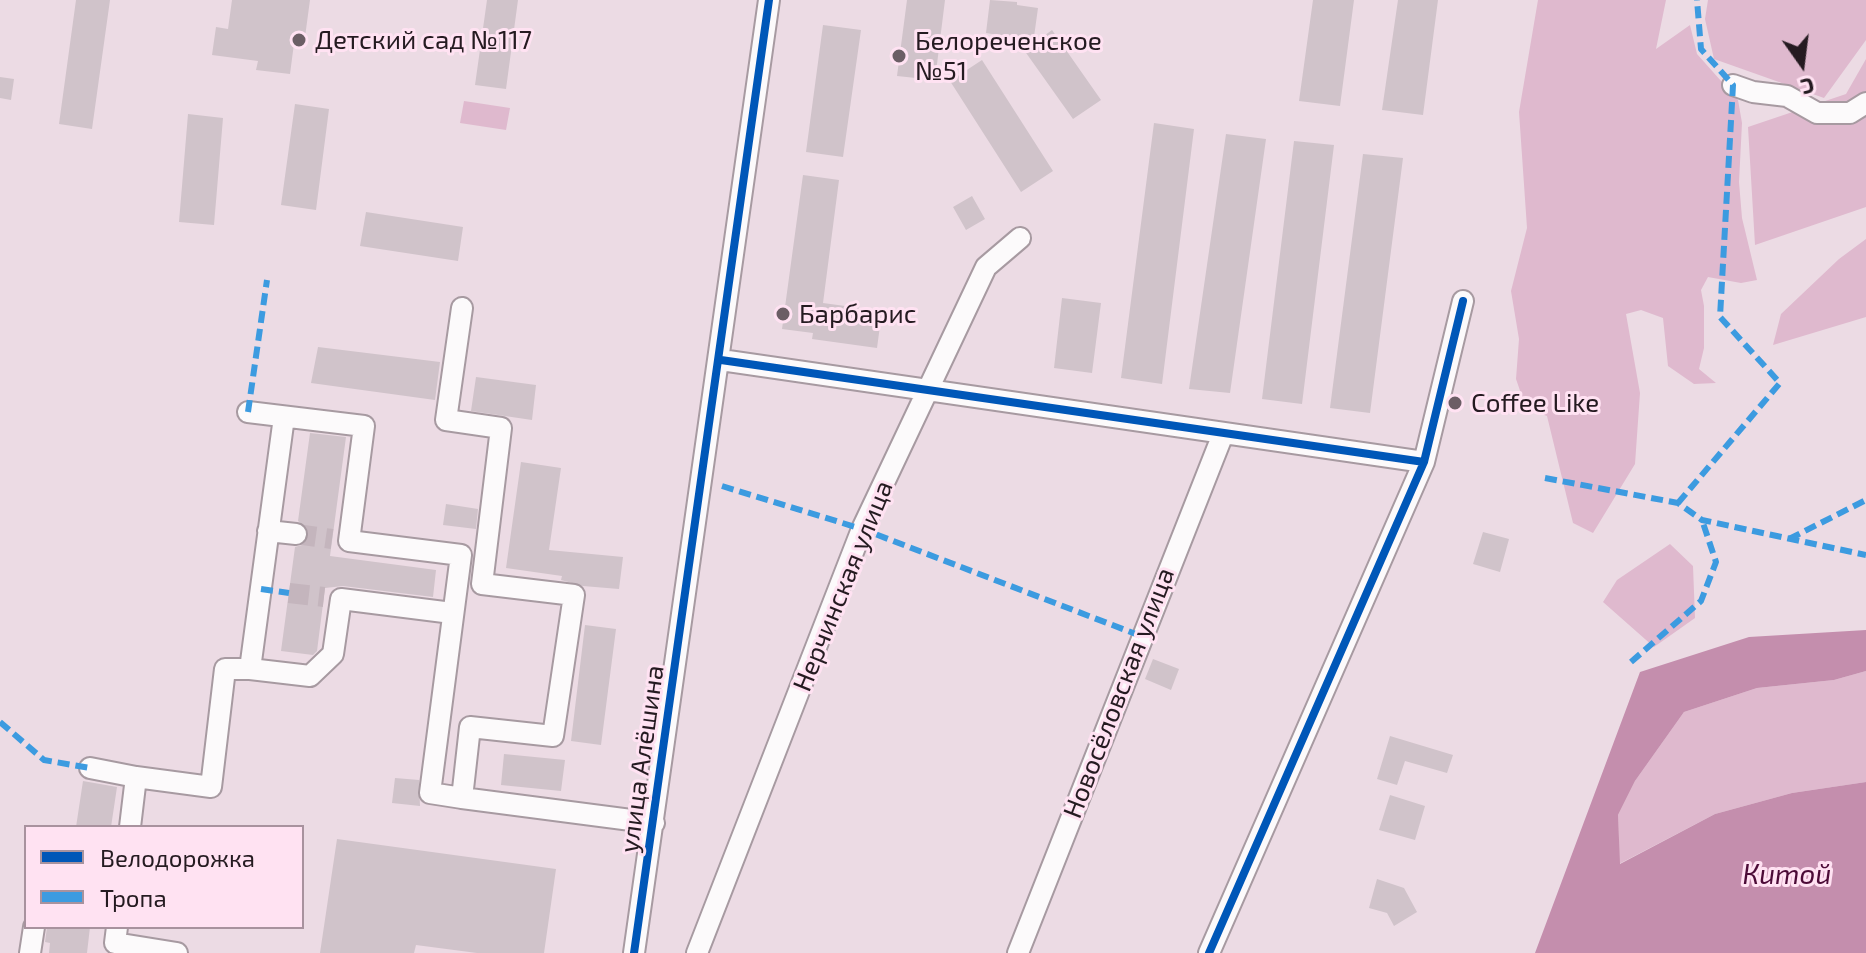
<!DOCTYPE html>
<meta charset="utf-8">
<style>
body{margin:0}
#map{position:relative;width:1866px;height:953px;overflow:hidden;background:#ecdbe4;font-family:"Exo 2",sans-serif}
canvas{display:block}
.legend{position:absolute;left:24px;top:825px;width:280px;height:104px;box-sizing:border-box;background:#ffe2f2;border:2px solid #a8929e;margin:0;padding:10px 14px;list-style:none;font-size:24px;color:#251b21}
.legend li{display:flex;align-items:center;gap:16px;height:40px}
.legend b{width:40px;border:2px solid #a8929e}
.north{position:absolute;left:1762px;top:24px;width:80px;height:80px;-webkit-text-stroke:6px #ffe2f2;paint-order:stroke;rotate:166deg;font-size:22px;font-weight:700;line-height:32px;text-align:center;color:#251b21}
.north::after{content:'';display:block;margin:auto;width:28px;height:36px;background:#251b21;clip-path:polygon(50% 0,100% 100%,50% 72%,0 100%)}
</style>
<div id="map">
<canvas width="1866" height="953"></canvas>
<ul class="legend">
<li><b style="height:10px;background:#0057b8"></b>Велодорожка</li>
<li><b style="height:10px;background:#3c9be0"></b>Тропа</li>
</ul>
<div class="north">С</div>
</div>
<script>
const context = document.querySelector('canvas').getContext('2d');
context.lineJoin = 'round';
function fillPath(path, color) { context.fillStyle = color; context.fill(path, 'evenodd'); }
const toPath = rows => new Path2D(rows.map(r => 'M' + r).join(''));
function stroke(path, color, width, dash) { context.strokeStyle = color; context.lineWidth = width; context.lineCap = dash ? 'butt' : 'round'; context.setLineDash(dash || []); context.stroke(path); }
function drawText(font, color, halo, rows, align = 'center') {
  context.font = font + ' "Exo 2",sans-serif'; context.lineWidth = 6; context.setLineDash([]); context.textBaseline = 'middle'; context.strokeStyle = halo; context.fillStyle = color; for (const [text, x, y, turn = 0] of rows) {
    context.save(); context.translate(x, y); context.rotate((+turn || 0) * Math.PI / 180); context.textAlign = isNaN(turn) ? turn : align; if (halo) context.strokeText(text, 0, 0); context.fillText(text, 0, 0); context.restore();
  }
}
const green = toPath([
 [1538,0,1666,0,1656,49,1690,25,1697,54,1738,100,1742,123,1739,182,1742,218,1757,280,1741,283,1708,277,1701,290,1704,306,1704,348,1699,369,1716,383,1694,384,1668,366,1663,318,1641,310,1626,314,1640,393,1635,464,1593,533,1573,523,1547,416,1526,408,1516,379,1519,339,1511,291,1527,228,1519,112],
 [1708,0,1866,0,1866,40,1824,98,1714,59,1705,19],
 [1866,59,1866,207,1755,245,1748,127,1846,94],
 [464,101,510,108,506,130,460,123],
 [1866,239,1866,317,1773,345,1781,314,1839,259],
 [1670,544,1693,566,1695,618,1654,647,1603,602,1617,580],
 [1866,671,1866,782,1792,793,1715,814,1619,864,1618,815,1635,781,1684,712,1757,688,1834,680]
]);
const water = toPath([
 [1866,630,1866,671,1834,680,1757,688,1684,712,1635,781,1618,815,1620,864,1715,814,1792,793,1866,782,1866,953,1535,953,1640,672,1749,637]
]);
const building = toPath([
 [76,0,110,0,92,129,59,124],
 [232,0,310,0,305,37,295,36,290,74,256,70,258,61,212,55,216,27,228,29],
 [487,0,518,0,506,89,475,85],
 [907,0,945,0,935,80,897,76],
 [990,0,1017,2,1017,5,1038,8,1033,44,1052,30,1101,100,1073,119,1024,50,1002,47,1017,38,986,33],
 [1313,0,1354,0,1340,106,1299,101],
 [1398,0,1438,0,1423,115,1382,110],
 [823,25,861,30,843,157,806,152],
 [982,60,1053,171,1021,192,950,81],
 [0,77,14,79,11,100,0,98],
 [295,104,329,109,316,210,281,205],
 [188,114,223,118,214,225,179,222],
 [1154,123,1194,129,1162,384,1121,378],
 [1226,134,1266,139,1230,393,1189,389],
 [1294,141,1334,145,1302,404,1262,399],
 [1363,154,1403,158,1370,413,1330,408],
 [803,175,839,180,823,303,882,311,877,348,812,339,813,333,782,329],
 [972,196,985,219,966,230,953,207],
 [366,212,463,227,458,261,360,246],
 [1062,298,1101,303,1092,373,1054,368],
 [318,347,440,362,435,400,311,383],
 [476,377,536,385,532,420,471,411],
 [310,433,346,437,330,556,436,570,433,597,343,586,325,588,317,651,313,655,281,651,295,547,302,545,309,536,307,528,298,521],
 [521,462,561,468,549,550,623,557,619,589,583,586,561,580,562,576,506,568],
 [446,504,478,509,476,529,443,525],
 [1483,532,1509,539,1500,572,1473,564],
 [585,625,616,629,601,745,571,741],
 [1153,659,1179,669,1171,690,1145,679],
 [1390,736,1453,755,1447,773,1405,761,1397,785,1377,779],
 [504,754,565,760,561,791,501,785],
 [395,778,419,780,420,806,392,803],
 [83,781,117,787,111,827,76,827],
 [1390,795,1425,806,1415,840,1379,830],
 [337,839,556,869,544,953,477,953,416,945,414,953,320,953],
 [1377,879,1404,888,1417,912,1394,926,1387,913,1369,908],
 [47,927,90,927,87,953,49,953,50,943,45,942]
]);
const minorTunnel = toPath([
 [296,534,332,539],
 [289,593,324,597]
]);
const minor = toPath([
 [1733,85,1753,92,1787,96,1817,113,1850,113,1866,103],
 [462,308,446,420,501,428,482,584,574,595,553,736,470,727,462,798,654,823],
 [721,360,1424,462],
 [248,412,364,426,349,541,461,555,430,793,462,798],
 [284,417,250,669,310,676,333,654,341,599,452,613],
 [268,531,296,534],
 [90,768,136,777],
 [130,827,136,777,211,787,225,669,250,669],
 [117,927,115,943,177,953],
 [30,953,34,927],
 [634,953,769,0],
 [697,953,862,529,986,267,1020,238],
 [1018,953,1223,434],
 [1209,953,1424,462,1463,301]
]);
const quiet = toPath([
 [248,412,267,280],
 [1545,478,1678,503,1702,520,1866,555],
 [722,486,862,529,1141,636],
 [1678,503,1780,383,1720,317,1733,85,1701,49,1697,0],
 [1789,539,1866,500],
 [261,589,289,593],
 [1631,662,1701,601,1716,562,1702,520],
 [0,722,44,760,90,768]
]);
const cycleway = toPath([
 [721,360,1424,462],
 [634,953,769,0],
 [1209,953,1424,462,1463,301]
]);
const markers = [
 [299,40,8,"#6b5e65"],
 [899,56,8,"#6b5e65"],
 [783,314,8,"#6b5e65"],
 [1455,403,8,"#6b5e65"]
];
const poiNames = [
 ["Детский сад №117",315,40],
 ["Белореченское",915,41],
 ["№51",915,71],
 ["Барбарис",799,314],
 ["Coffee Like",1471,403]
];
const streetNames = [
 ["Нерчинская улица",843,586,-68],
 ["Новосёловская улица",1119,693,-69],
 ["улица Алёшина",642,759,-82]
];
const waterNames = [
 ["Китой",1787,875]
];
fillPath(green, '#dfb9ce');
fillPath(water, '#c48ead');
fillPath(building, '#d0c3ca');
stroke(minorTunnel, '#c4b5bd', 20, [20, 10]);
stroke(minor, '#a79aa1', 24);
stroke(minor, '#fcfafb', 20);
stroke(quiet, '#3c9be0', 6, [12, 6]);
stroke(cycleway, '#0057b8', 8);
for (const [x, y, r, color] of markers) { const dot = new Path2D(); dot.arc(x, y, r, 0, 2 * Math.PI); context.fillStyle = color; context.fill(dot); stroke(dot, '#ffe2f2', 3); }
drawText('26px', '#251b21', '#ffe2f2', poiNames, 'left');
drawText('26px', '#251b21', '#ffe2f2', streetNames);
drawText('italic 28px', '#4c0b37', '#ffe2f2', waterNames);
</script>
